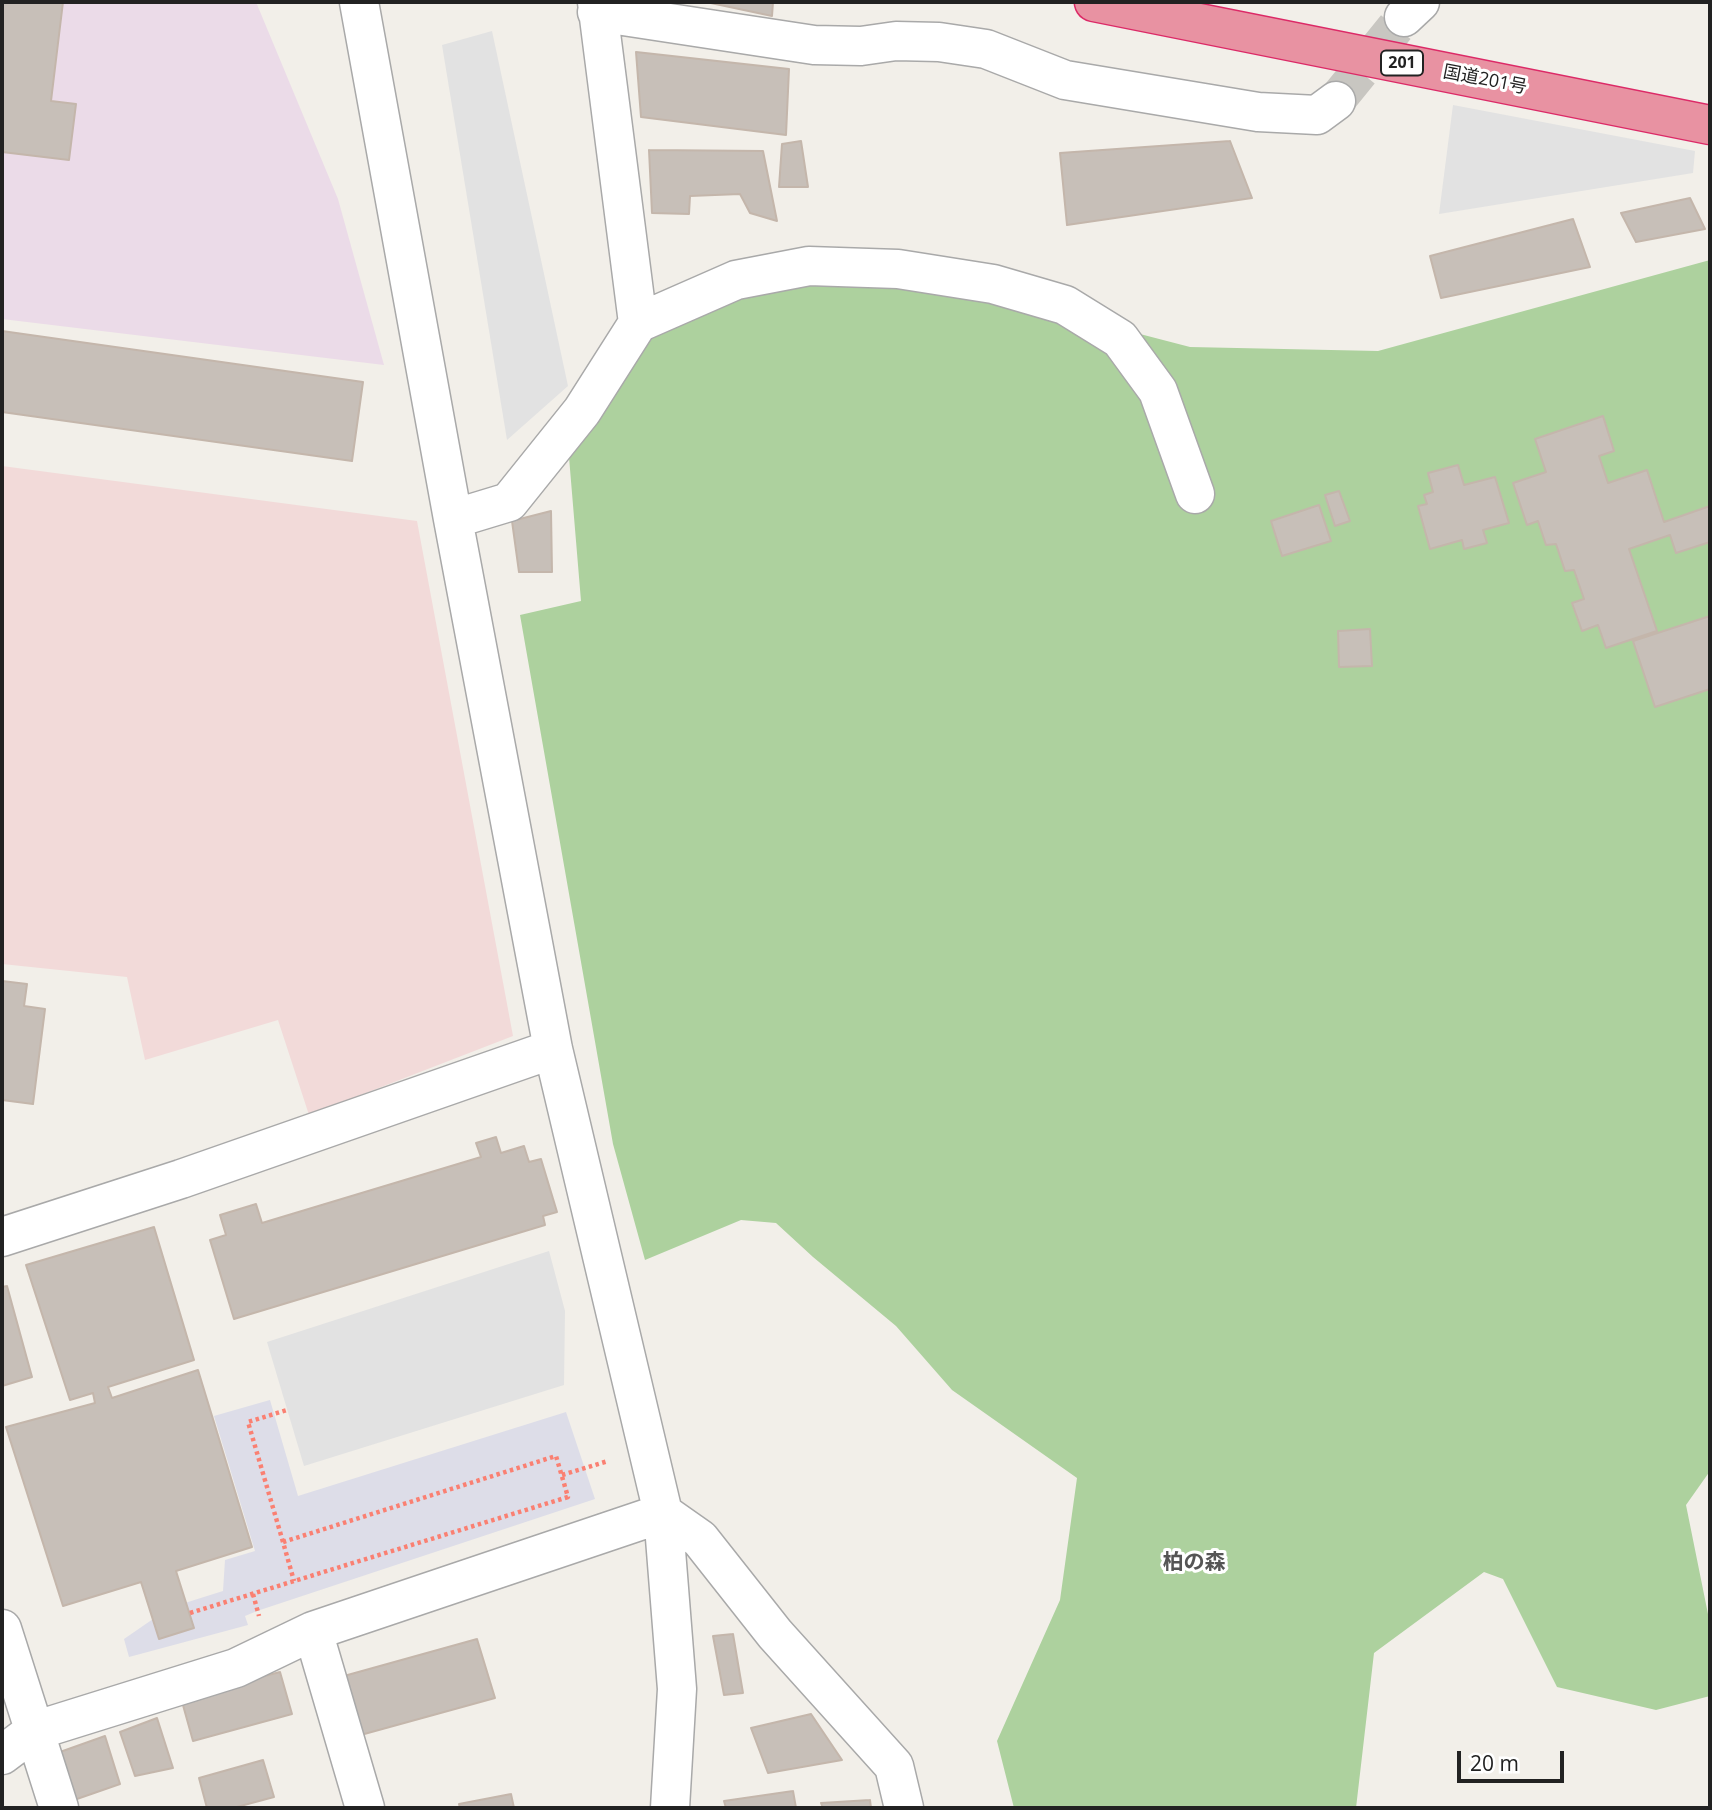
<!DOCTYPE html>
<meta charset="utf-8">
<style>
body{margin:0}
#map{position:relative;width:1712px;height:1810px;overflow:hidden;background:#f2efe9;font-family:"Open Sans",sans-serif}
canvas{display:block}
.frame{position:absolute;inset:0;border:4px solid #222;pointer-events:none}
.scale{position:absolute;left:1457px;top:1751px;width:107px;height:32px;box-sizing:border-box;border:4px solid #222;border-top:0;padding-left:9px;font-size:21px;line-height:24px;white-space:nowrap;color:#222;-webkit-text-stroke:5px #fff;paint-order:stroke}
</style>
<div id="map">
<canvas width="1712" height="1810"></canvas>
<div class="frame"></div>
<div class="scale">20 m</div>
</div>
<script>
const context = document.querySelector('canvas').getContext('2d');
context.lineJoin = 'round';
function fillPath(path, color) { context.fillStyle = color; context.fill(path, 'evenodd'); }
const toPath = rows => new Path2D(rows.map(r => 'M' + r).join(''));
function stroke(path, color, width, dash) { context.strokeStyle = color; context.lineWidth = width; context.lineCap = dash ? 'butt' : 'round'; context.setLineDash(dash || []); context.stroke(path); }
function drawText(font, color, halo, rows, align = 'center') {
  context.font = font + ' "Open Sans","Noto Sans JP",sans-serif'; context.lineWidth = 6; context.setLineDash([]); context.textBaseline = 'middle'; context.strokeStyle = halo; context.fillStyle = color; for (const [text, x, y, turn = 0] of rows) {
    context.save(); context.translate(x, y); context.rotate((+turn || 0) * Math.PI / 180); context.textAlign = isNaN(turn) ? turn : align; if (halo) context.strokeText(text, 0, 0); context.fillText(text, 0, 0); context.restore();
  }
}
const commercial = toPath([
 [2,466,417,521,513,1036,309,1115,278,1020,145,1060,127,977,2,964]
]);
const industrial = toPath([
 [2,2,256,2,338,199,384,365,2,319]
]);
const forest = toPath([
 [1710,260,1710,1471,1686,1505,1710,1624,1710,1696,1656,1710,1557,1687,1503,1579,1484,1572,1374,1653,1356,1808,1014,1808,997,1741,1060,1600,1077,1478,952,1390,896,1326,813,1257,776,1223,741,1220,645,1260,613,1144,520,615,581,601,569,457,648,334,742,290,811,277,898,281,1063,314,1190,347,1378,351]
]);
const parking = toPath([
 [492,31,568,386,507,440,442,45],
 [1453,105,1695,151,1693,173,1439,214],
 [549,1251,565,1311,564,1385,304,1466,267,1342]
]);
const plaza = toPath([
 [270,1400,298,1496,566,1412,595,1499,257,1611,245,1616,248,1625,129,1657,124,1639,169,1608,223,1591,225,1560,255,1551,214,1416]
]);
const building = toPath([
 [2,2,63,2,51,101,76,104,69,160,2,152,2,2],
 [706,2,773,2,772,16,706,2],
 [636,52,789,69,786,135,641,117,636,52],
 [801,141,808,187,779,187,782,144,801,141],
 [1230,141,1252,198,1067,225,1060,153,1230,141],
 [649,150,763,151,777,221,750,213,740,194,690,196,689,214,652,213,649,150],
 [1690,198,1705,229,1636,242,1621,213,1690,198],
 [1573,219,1590,267,1441,298,1430,256,1573,219],
 [2,331,363,382,352,461,2,412,2,331],
 [1603,416,1614,451,1599,456,1608,483,1647,470,1664,522,1710,506,1710,542,1676,553,1670,535,1629,549,1657,631,1606,648,1598,625,1582,631,1572,603,1584,599,1574,570,1565,571,1556,544,1546,545,1538,521,1527,525,1513,483,1546,472,1535,439,1603,416],
 [1458,465,1464,485,1495,477,1509,523,1483,530,1487,543,1464,549,1462,540,1430,549,1418,506,1427,504,1424,495,1433,492,1428,473,1458,465],
 [1339,491,1350,521,1335,526,1325,495,1339,491],
 [1319,505,1331,541,1282,556,1271,521,1319,505],
 [551,511,552,572,519,572,512,521,551,511],
 [1710,616,1710,689,1655,707,1633,641,1710,616],
 [1370,629,1372,666,1339,667,1338,631,1370,629],
 [2,981,27,984,24,1006,45,1009,33,1104,2,1100,2,981],
 [496,1137,501,1153,524,1146,529,1162,541,1159,557,1212,543,1216,545,1225,234,1319,210,1240,226,1235,220,1215,256,1204,262,1223,481,1157,476,1143,496,1137],
 [154,1227,194,1360,108,1387,112,1398,198,1370,252,1547,176,1571,194,1628,159,1639,141,1582,63,1606,6,1427,95,1403,93,1393,70,1400,26,1265,154,1227],
 [7,1286,32,1377,2,1386,2,1287,7,1286],
 [733,1634,743,1693,724,1695,713,1636,733,1634],
 [477,1639,495,1698,357,1736,344,1676,477,1639],
 [280,1672,292,1714,193,1741,181,1698,280,1672],
 [811,1714,842,1760,768,1773,751,1728,811,1714],
 [157,1718,173,1768,135,1776,120,1732,157,1718],
 [105,1736,120,1784,74,1800,60,1752,105,1736],
 [263,1760,274,1797,233,1808,207,1808,199,1778,263,1760],
 [793,1791,796,1808,726,1808,724,1801,793,1791],
 [511,1794,514,1808,460,1808,459,1804,511,1794],
 [870,1800,871,1808,823,1808,821,1803,870,1800]
]);
const minorTunnel = toPath([
 [1336,101,1404,17]
]);
const path = toPath([
 [562,1475,608,1461],
 [283,1542,248,1422,287,1410],
 [253,1594,259,1616],
 [190,1613,568,1497,556,1456,283,1542,294,1581]
]);
const minor = toPath([
 [359,2,453,519,553,1049,663,1513,677,1689,670,1808],
 [597,12,814,45,861,46,896,41,939,42,986,49,1065,80,1258,112,1317,115,1336,101],
 [1404,17,1420,2],
 [638,323,736,280,809,266,898,269,993,284,1065,305,1120,339,1158,391,1195,494],
 [453,519,509,502,582,411,638,323,597,2],
 [2,1237,181,1179,553,1049],
 [663,1513,700,1539,775,1634,894,1766,904,1808],
 [2,1629,59,1808],
 [313,1631,365,1808],
 [2,1755,34,1731,236,1668,313,1631,663,1513]
]);
const highway = toPath([
 [1094,2,1710,125]
]);
const shields = [
 [1402,63,42]
];
const shieldNames = [
 ["201",1402,63]
];
const streetNames = [
 ["国道201号",1485,80,11]
];
const quarterNames = [
 ["柏の森",1194,1563]
];
fillPath(commercial, '#f2dad9');
fillPath(industrial, '#ebdbe8');
fillPath(forest, '#add19e');
fillPath(parking, '#e2e2e2');
fillPath(plaza, '#dddde8');
fillPath(building, '#c7bfb8');
stroke(building, '#c4b6ab', 2);
stroke(minorTunnel, '#c8c6c1', 38, [38, 19]);
stroke(minor, '#a9a9a9', 41);
stroke(highway, '#dc2a67', 41);
stroke(path, '#fa8072', 4.5, [3.5, 3.5]);
stroke(minor, '#fff', 38);
stroke(highway, '#e892a2', 38);
for (const [x, y, w] of shields) { const box = new Path2D(); box.roundRect(x - w / 2, y - 12.5, w, 25, 5); context.fillStyle = '#fff'; context.fill(box); stroke(box, '#222', 2); }
drawText('bold 16px', '#222', null, shieldNames);
drawText('18px', '#222', '#fff', streetNames);
drawText('bold 21px', '#555', '#fff', quarterNames);
</script>
